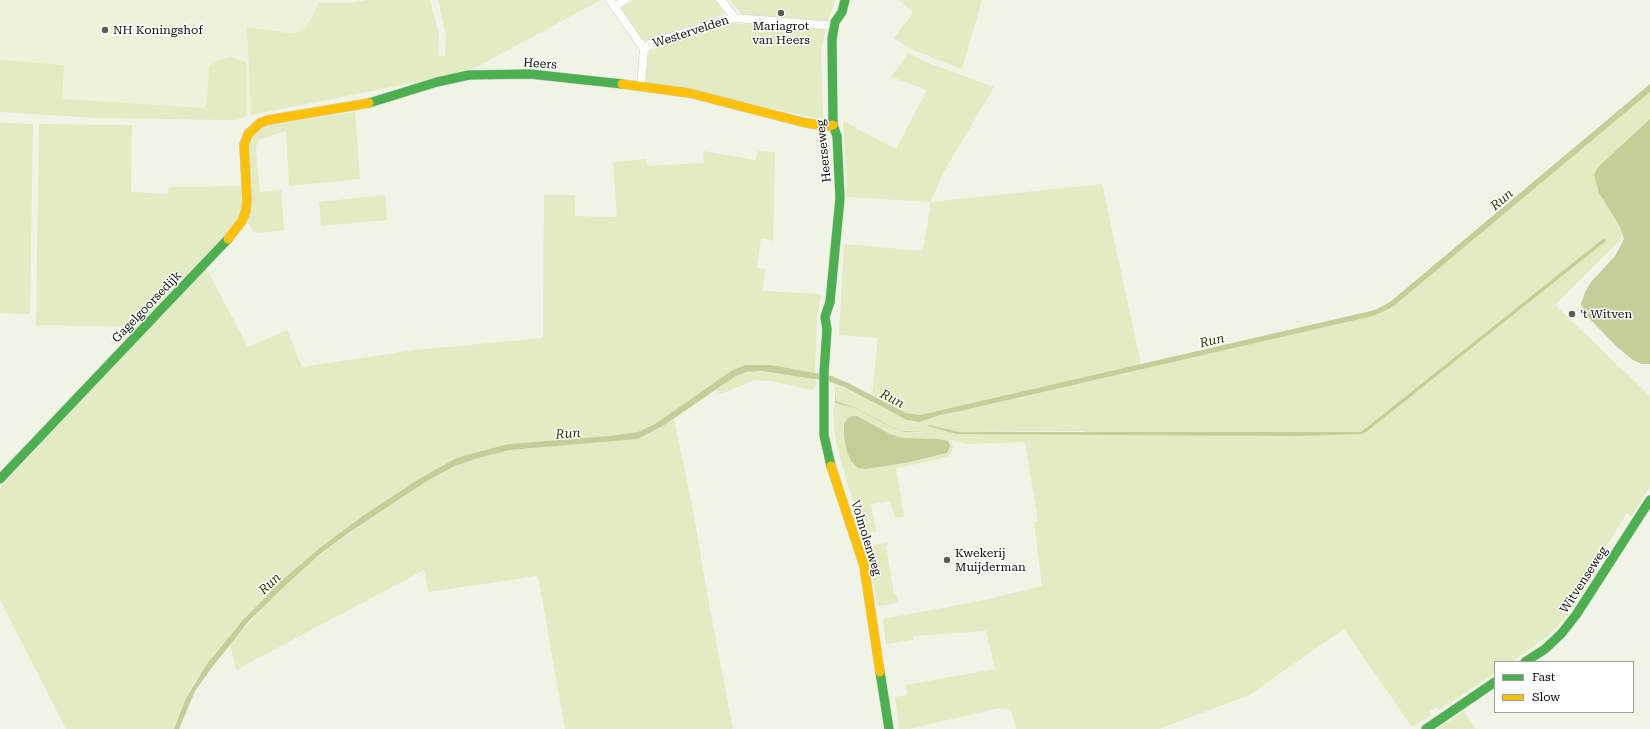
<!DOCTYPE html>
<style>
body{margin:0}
#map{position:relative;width:1650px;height:729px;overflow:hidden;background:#f0f4e6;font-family:"Roboto Serif",serif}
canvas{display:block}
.legend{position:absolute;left:1494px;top:661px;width:140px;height:52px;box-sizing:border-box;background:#fff;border:1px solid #9e9e9b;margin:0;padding:5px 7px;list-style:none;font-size:12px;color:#0c0d05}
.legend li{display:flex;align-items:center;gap:8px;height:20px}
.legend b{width:20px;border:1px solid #9e9e9b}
</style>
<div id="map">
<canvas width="1650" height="729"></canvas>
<ul class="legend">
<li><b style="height:5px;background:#4caf50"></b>Fast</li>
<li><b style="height:5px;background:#ffc107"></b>Slow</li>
</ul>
</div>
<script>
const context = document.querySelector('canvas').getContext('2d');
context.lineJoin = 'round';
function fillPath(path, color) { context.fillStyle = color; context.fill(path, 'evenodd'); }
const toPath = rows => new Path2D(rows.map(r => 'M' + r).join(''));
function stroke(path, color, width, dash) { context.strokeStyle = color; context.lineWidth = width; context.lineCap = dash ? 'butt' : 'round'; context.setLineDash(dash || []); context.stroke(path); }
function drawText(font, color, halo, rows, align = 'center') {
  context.font = font + ' "Roboto Serif",serif'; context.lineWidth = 3; context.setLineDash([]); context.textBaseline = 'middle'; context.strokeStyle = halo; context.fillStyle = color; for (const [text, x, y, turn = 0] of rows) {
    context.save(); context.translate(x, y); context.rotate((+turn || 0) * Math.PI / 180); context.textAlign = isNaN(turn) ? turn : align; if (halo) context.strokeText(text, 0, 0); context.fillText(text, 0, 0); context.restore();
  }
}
const built = toPath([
 [0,0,318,0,318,3,311,19,306,27,296,33,288,33,247,27,251,115,236,120,197,120,98,118,0,112]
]);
const green = toPath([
 [368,0,430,0,439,34,438,55,445,57,446,36,438,0,601,0,467,72,251,115,247,27,288,33,296,33,306,27,311,19,318,3,350,3],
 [633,0,716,0,725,14,646,41,638,39,620,9],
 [730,0,835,0,828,21,741,14],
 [899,0,982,0,962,69,911,49,894,38,913,13],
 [727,23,826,29,821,50,823,120,748,103,646,82,644,78,647,56,651,50],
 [908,53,931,64,994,87,943,173,931,202,1102,184,1141,364,920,415,906,413,872,395,878,338,839,335,844,244,923,251,931,202,846,197,847,182,843,121,896,149,927,90,891,77],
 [231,57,246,62,246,116,236,120,98,118,0,112,0,60,64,65,62,99,204,108,207,104,209,67,219,60],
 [1650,92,1650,119,1597,168,1594,175,1599,193,1623,233,1620,240,1555,305,1650,396,1650,487,1631,517,1627,513,1587,577,1591,579,1566,617,1548,636,1512,662,1495,662,1495,673,1439,710,1437,707,1429,712,1431,715,1412,727,1344,629,1249,695,1159,729,1016,729,1011,709,999,708,909,729,899,729,895,697,907,695,906,685,995,669,986,631,913,636,913,640,886,644,883,619,980,601,1042,586,1034,522,1038,521,1025,442,967,444,951,440,953,448,949,456,927,462,896,468,904,517,895,518,890,501,871,504,876,531,870,532,871,537,865,539,842,466,835,436,833,412,835,403,857,409,900,431,918,433,925,432,897,429,856,408,836,401,834,383,891,412,913,422,1373,316,1389,309,1395,305],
 [1603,239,1605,239,1606,241,1540,290],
 [857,416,890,434,902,438,939,439,939,456,906,463,864,469,851,461,847,452,844,437],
 [928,426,960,432,1078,431,1084,431,1084,433,956,434],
 [355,112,360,179,289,186,286,131,260,139,257,143,256,150,260,192,281,190,284,230,261,233,254,232,248,223,246,150,252,132,259,128,273,124],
 [0,123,33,124,30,314,0,313],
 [39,124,132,125,131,192,167,194,169,187,241,186,242,202,240,213,235,222,227,232,137,327,36,325],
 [703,151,756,160,758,151,775,152,773,241,761,238,757,268,765,269,763,291,821,294,817,318,815,373,771,365,745,365,731,371,655,424,638,432,609,436,508,444,456,458,419,479,364,515,321,547,281,581,258,604,215,654,192,686,181,709,174,729,66,729,0,600,0,488,206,268,248,347,287,330,302,367,415,350,543,338,544,195,575,195,575,216,617,217,613,162,646,159,647,166,704,163],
 [385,195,387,220,321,226,319,202],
 [754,371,815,379,816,386,811,390,771,381,754,380,724,393,718,393,716,389,734,377],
 [674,419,694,515,709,604,733,729,565,729,538,576,428,592,424,570,236,670,230,644,271,599,304,568,335,543,427,481,466,461,501,451,638,439,658,429],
 [888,543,888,545,886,546,894,594,897,594,898,601,897,603,878,606,865,546],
 [1464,711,1476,729,1437,729]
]);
const water = toPath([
 [1650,84,1650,92,1395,305,1389,309,1373,316,956,412,940,415,919,422,907,420,844,387,828,381,761,371,747,372,734,377,666,424,638,439,510,450,478,458,455,466,427,481,347,534,320,554,287,584,249,621,213,666,195,691,179,729,174,729,186,698,207,664,244,619,281,581,321,547,364,515,419,479,456,458,508,444,609,436,638,432,655,424,731,371,745,365,771,365,832,376,848,383,906,413,920,415,1375,310,1390,302],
 [1650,119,1650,364,1642,364,1633,360,1617,347,1588,317,1581,304,1585,292,1591,282,1615,256,1624,239,1620,227,1599,193,1594,175,1597,168],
 [1603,239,1605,239,1606,241,1366,432,1361,434,1297,436,956,434,928,426,929,425,960,432,1361,432],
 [835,393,836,401,856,408,894,428,905,431,925,432,905,432,893,428,855,408,835,403],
 [853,416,857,416,890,434,902,438,939,439,948,441,950,445,949,449,947,453,906,463,865,469,858,468,851,461,847,452,844,437,844,424,848,418]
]);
const street = toPath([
 [610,0,644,49,641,86],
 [721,0,735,18],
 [614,7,625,0],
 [644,49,653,42,735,18,834,26]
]);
const fast = toPath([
 [369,103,437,82,469,75,530,74,622,84],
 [831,466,824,435,824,373,827,329,825,317,830,302,840,198,837,136,833,125,832,39,835,22,842,12,845,0],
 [0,479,228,239],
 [1525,662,1545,649,1561,634,1576,615,1650,500],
 [880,672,889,729],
 [1426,729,1495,682]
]);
const slow = toPath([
 [622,84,689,93,806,123,828,126,833,125],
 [228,239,242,221,246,210,247,200,244,145,248,134,260,123,268,120,369,103],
 [831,466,864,566,880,672]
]);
const markers = [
 [781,13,4,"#5c5e54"],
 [105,30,4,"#5c5e54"],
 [1572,314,4,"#5c5e54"],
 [947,560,4,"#5c5e54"]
];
const poiNames = [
 ["Mariagrot",781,26,"center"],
 ["van Heers",781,40,"center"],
 ["NH Koningshof",113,30],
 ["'t Witven",1580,314],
 ["Kwekerij",955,553],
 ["Muijderman",955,567]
];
const streetNames = [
 ["Westervelden",691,32,-18],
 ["Heers",540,64,4],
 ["Heerseweg",824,151,-96],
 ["Gagelgoorsedijk",147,307,-46],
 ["Volmolenweg",866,538,73],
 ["Witvenseweg",1584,580,-57]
];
const waterNames = [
 ["Run",1502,200,-40],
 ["Run",1212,341,-13],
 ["Run",892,399,27],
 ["Run",568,434,-4],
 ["Run",270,584,-44]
];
fillPath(built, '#edf3da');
fillPath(green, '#e2ebc1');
fillPath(water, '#c4ce98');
stroke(street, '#cccec3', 9);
stroke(fast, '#cccec3', 10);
stroke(slow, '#cccec3', 10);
stroke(street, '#fdfdfb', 8);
stroke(fast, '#4caf50', 9);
stroke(slow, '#ffc107', 9);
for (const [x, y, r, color] of markers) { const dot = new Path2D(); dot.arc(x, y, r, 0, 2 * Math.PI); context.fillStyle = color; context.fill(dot); stroke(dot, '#fff', 1.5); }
drawText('12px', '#0c0d05', '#fff', poiNames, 'left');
drawText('12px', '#0c0d05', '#fff', streetNames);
drawText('italic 13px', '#333a01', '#fff', waterNames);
</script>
